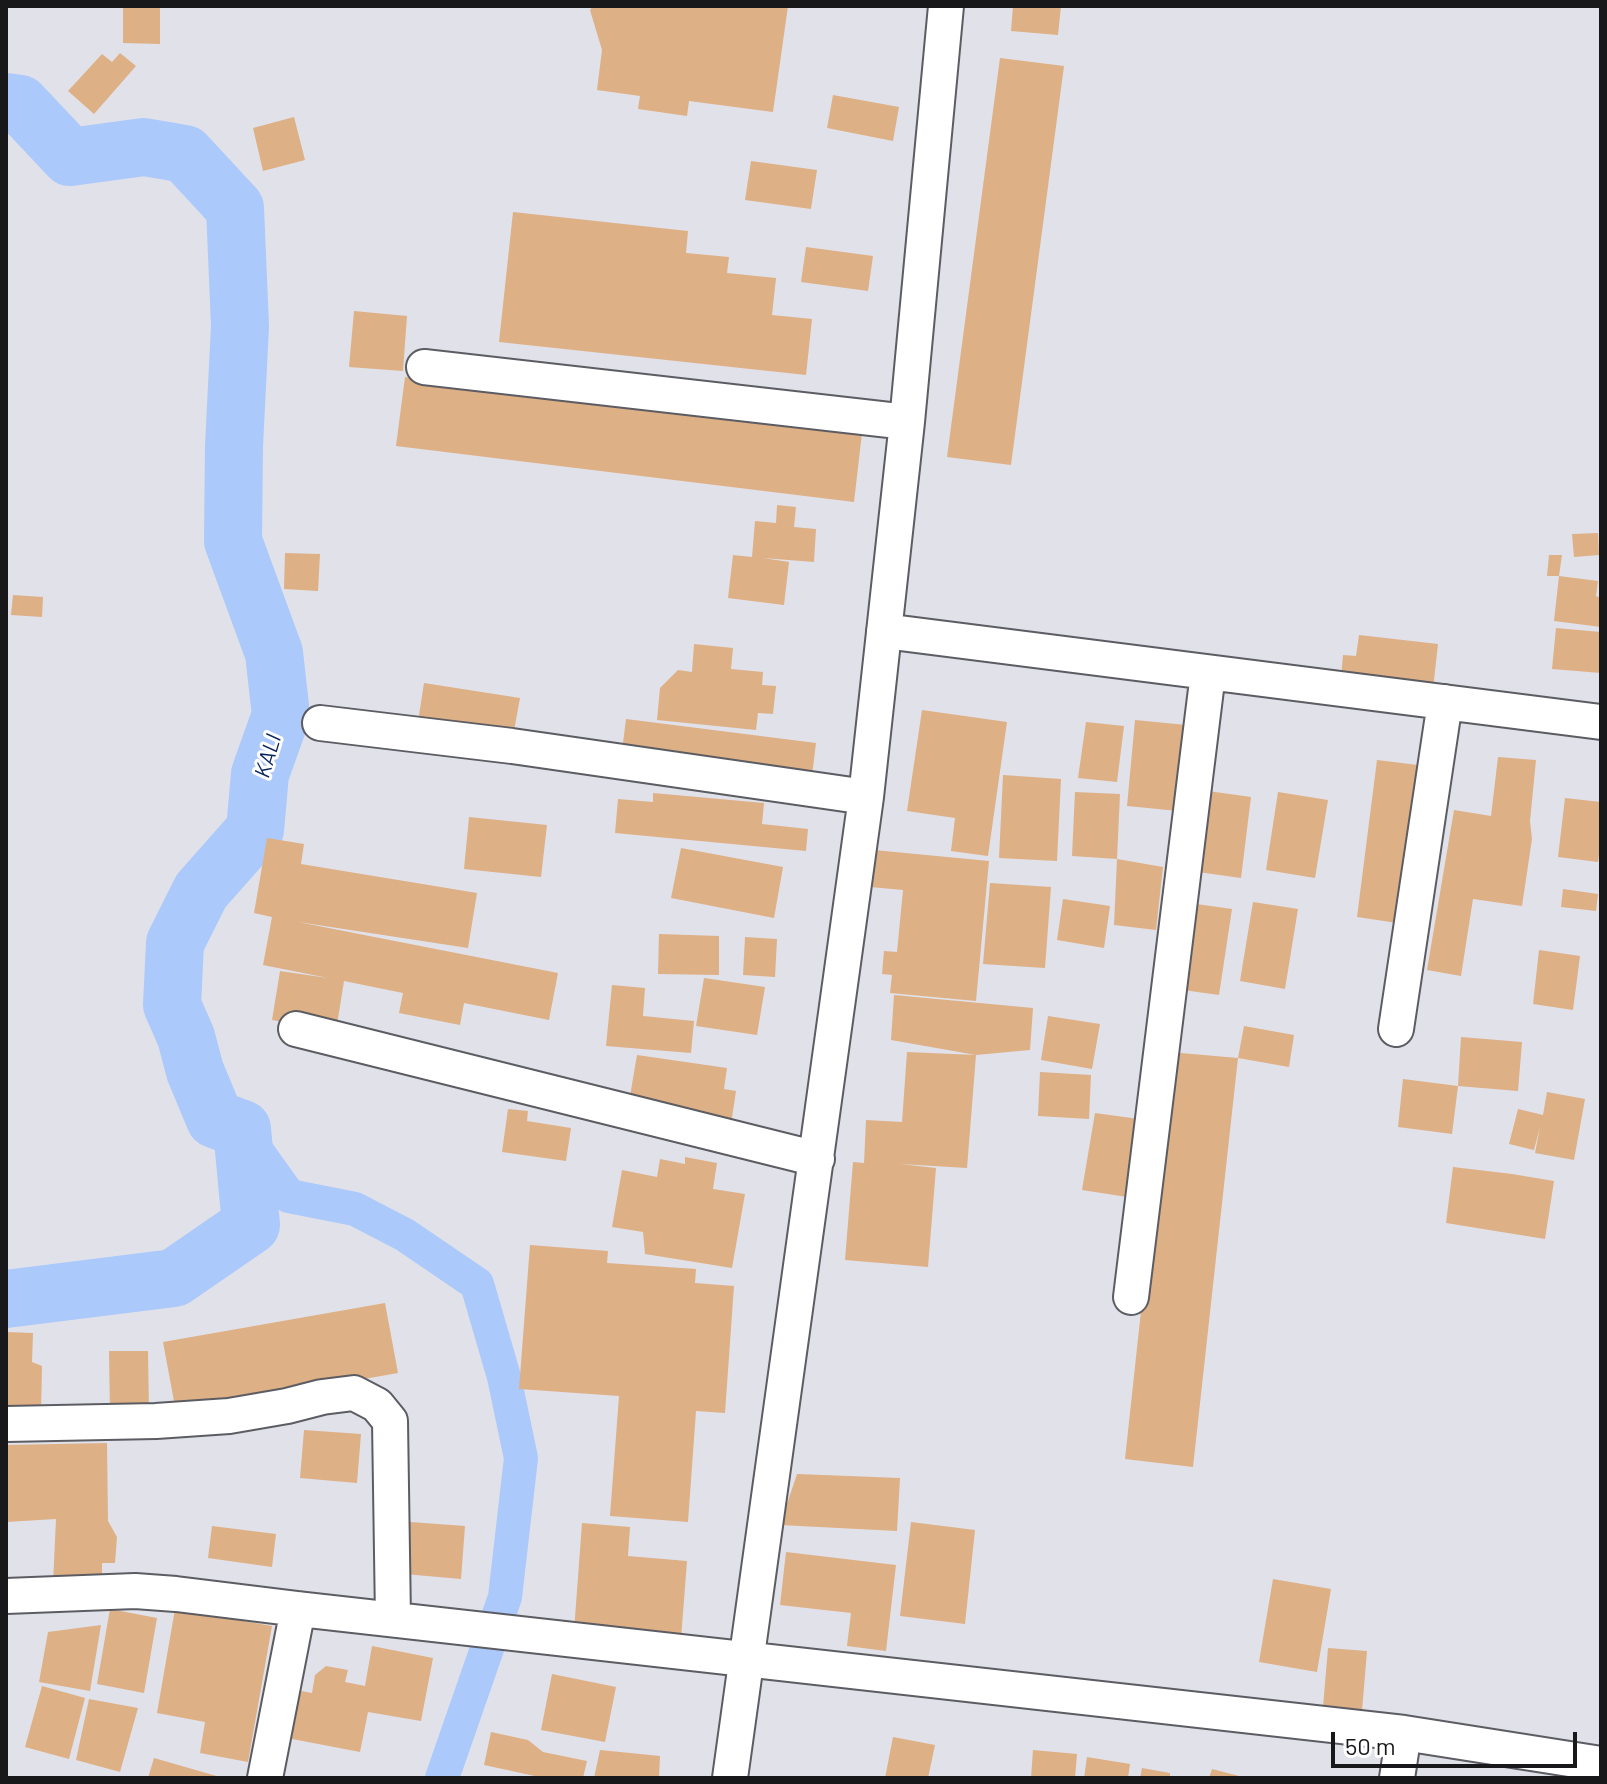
<!DOCTYPE html>
<style>
body{margin:0}
#map{position:relative;width:1607px;height:1784px;overflow:hidden;background:#e1e1e9;font-family:Barlow,sans-serif}
canvas{display:block}
.frame{position:absolute;inset:0;border:8px solid #18171a;pointer-events:none}
.scale{position:absolute;left:1331px;top:1732px;width:246px;height:36px;box-sizing:border-box;border:4px solid #18171a;border-top:0;padding-left:10px;font-size:24px;line-height:28px;white-space:nowrap;color:#18171a;-webkit-text-stroke:6px #fff;paint-order:stroke}
</style>
<div id="map">
<canvas width="1607" height="1784"></canvas>
<div class="frame"></div>
<div class="scale">50 m</div>
</div>
<script>
const context = document.querySelector('canvas').getContext('2d');
context.lineJoin = 'round';
const toPath = rows => new Path2D(rows.map(r => 'M' + r).join(''));
function stroke(path, color, width, dash) { context.strokeStyle = color; context.lineWidth = width; context.lineCap = dash ? 'butt' : 'round'; context.setLineDash(dash || []); context.stroke(path); }
function fillPath(path, color) { context.fillStyle = color; context.fill(path, 'evenodd'); }
function drawText(font, color, halo, rows, align = 'center') {
  context.font = font + ' Barlow,sans-serif'; context.lineWidth = 6; context.setLineDash([]); context.textBaseline = 'middle'; context.strokeStyle = halo; context.fillStyle = color; for (const [text, x, y, turn = 0] of rows) {
    context.save(); context.translate(x, y); context.rotate((+turn || 0) * Math.PI / 180); context.textAlign = isNaN(turn) ? turn : align; if (halo) context.strokeText(text, 0, 0); context.fillText(text, 0, 0); context.restore();
  }
}
const canal = toPath([
 [259,1154,289,1196,355,1209,405,1235,477,1284,504,1377,521,1458,505,1597,442,1778]
]);
const river = toPath([
 [6,102,20,104,70,157,144,147,185,154,235,208,240,326,234,446,233,541,274,653,281,715,260,774,255,830,201,891,175,943,172,1005,186,1037,195,1071,215,1119,242,1129,251,1225,174,1278,6,1299]
]);
const building = toPath([
 [123,6,160,6,160,44,123,43],
 [593,6,788,6,773,112,689,101,687,116,638,109,640,96,597,90,602,50,590,10],
 [1013,6,1061,6,1058,35,1011,31],
 [120,53,136,66,94,114,68,91,102,54,112,62],
 [1000,58,1064,66,1011,465,947,457],
 [833,95,899,107,893,141,827,128],
 [294,117,305,160,263,171,253,128],
 [751,161,817,170,811,209,745,200],
 [513,212,688,231,686,253,729,257,727,273,776,278,772,315,812,319,806,375,499,342],
 [806,247,873,256,868,291,801,282],
 [354,311,407,316,403,371,349,367],
 [405,377,862,433,854,502,396,446],
 [777,505,796,507,794,527,816,529,814,562,763,558,789,562,784,605,728,598,733,555,752,557,755,521,776,523],
 [1598,533,1599,555,1574,557,1572,534],
 [285,553,320,554,318,591,284,589],
 [1549,555,1562,555,1559,576,1547,576],
 [1559,576,1598,581,1596,596,1601,598,1601,627,1554,621],
 [13,595,43,597,42,617,11,615],
 [1556,628,1601,632,1601,673,1552,669],
 [1359,635,1438,644,1433,689,1341,678,1343,655,1356,656],
 [694,644,733,648,731,669,763,672,762,685,776,686,773,714,758,713,756,730,657,720,660,688,678,670,692,672],
 [424,683,520,698,512,742,417,728],
 [922,710,1007,722,988,856,951,851,955,818,907,811],
 [626,719,816,743,811,784,621,759],
 [1135,720,1186,725,1178,811,1127,806],
 [1086,722,1124,726,1117,782,1078,778],
 [1498,757,1536,760,1530,821,1532,839,1522,906,1473,899,1461,976,1427,970,1454,810,1491,816],
 [1377,760,1426,766,1404,924,1357,917],
 [1003,775,1061,779,1057,861,999,858],
 [1208,791,1251,797,1241,878,1198,872],
 [1075,792,1120,794,1117,859,1072,856],
 [1278,792,1328,800,1315,878,1266,870],
 [653,793,764,803,762,824,808,829,806,851,615,833,618,799,653,802],
 [1565,798,1601,802,1601,840,1598,862,1558,857],
 [469,817,547,825,541,877,464,869],
 [267,838,304,844,301,864,477,893,468,948,298,922,558,973,549,1020,464,1003,460,1025,399,1013,403,993,344,981,336,1031,272,1020,280,971,328,978,263,965,272,917,254,913],
 [681,848,783,867,774,918,671,898],
 [874,850,989,861,976,1001,890,993,892,975,882,974,884,951,897,952,903,890,870,887],
 [1117,859,1163,867,1156,930,1114,925],
 [990,883,1051,887,1045,968,983,964],
 [1563,889,1598,894,1596,911,1561,907],
 [1063,899,1110,906,1104,948,1057,940],
 [1253,902,1298,909,1285,989,1240,981],
 [1189,903,1232,909,1219,995,1176,989],
 [659,934,719,936,719,975,658,974],
 [745,937,777,939,775,977,743,975],
 [1539,950,1580,956,1573,1010,1533,1004],
 [704,978,765,987,757,1035,696,1026],
 [612,985,645,988,643,1016,694,1021,691,1053,606,1046],
 [894,995,1033,1008,1030,1050,976,1055,891,1040],
 [1048,1016,1100,1024,1092,1069,1041,1060],
 [1244,1026,1294,1035,1289,1067,1238,1058],
 [1461,1037,1522,1042,1518,1091,1458,1086],
 [907,1052,976,1055,967,1168,900,1164,936,1168,928,1267,845,1260,853,1162,864,1163,866,1120,902,1122],
 [1169,1052,1238,1058,1193,1467,1125,1459],
 [637,1055,727,1068,724,1089,736,1091,730,1131,628,1108],
 [1040,1072,1091,1075,1089,1119,1038,1116],
 [1403,1079,1458,1086,1452,1134,1398,1127],
 [1547,1092,1585,1099,1574,1160,1535,1153,1540,1127,1534,1150,1509,1144,1518,1109,1543,1115],
 [508,1109,528,1111,527,1121,571,1128,566,1161,502,1152],
 [1095,1113,1139,1119,1127,1197,1082,1190],
 [685,1157,717,1163,713,1189,745,1194,732,1268,645,1254,643,1232,612,1227,622,1170,657,1177,660,1159,685,1164],
 [1453,1167,1512,1174,1554,1181,1545,1239,1446,1223],
 [530,1245,608,1251,607,1263,696,1269,695,1283,734,1286,725,1413,696,1411,688,1522,610,1516,619,1396,519,1389],
 [385,1303,398,1373,176,1412,163,1342],
 [6,1332,33,1333,32,1362,42,1366,41,1412,6,1412],
 [109,1351,148,1351,149,1413,110,1413],
 [304,1430,361,1434,357,1483,300,1478],
 [107,1443,108,1521,117,1537,115,1563,102,1563,102,1586,53,1584,56,1519,6,1522,6,1445],
 [797,1474,900,1478,897,1531,780,1525],
 [397,1521,465,1526,461,1579,393,1573],
 [911,1522,975,1530,965,1624,900,1616],
 [582,1523,630,1527,628,1556,687,1561,681,1639,574,1631],
 [212,1526,276,1534,272,1567,208,1558],
 [786,1552,896,1565,886,1651,847,1646,851,1613,780,1605],
 [1273,1579,1331,1589,1317,1672,1259,1662],
 [110,1609,157,1618,144,1693,97,1684],
 [175,1609,272,1626,248,1762,200,1753,205,1722,157,1713],
 [101,1625,90,1691,39,1682,48,1632],
 [372,1646,433,1658,421,1721,368,1712,360,1752,287,1738,296,1690,312,1693,315,1675,326,1666,348,1670,345,1682,365,1686],
 [1328,1648,1367,1651,1362,1711,1323,1707],
 [552,1674,616,1687,605,1742,541,1730],
 [42,1686,85,1698,69,1759,25,1747],
 [89,1699,138,1708,120,1772,76,1760],
 [491,1732,528,1740,543,1752,587,1761,583,1778,544,1778,484,1765],
 [893,1737,935,1745,928,1778,885,1778],
 [600,1750,660,1756,659,1778,594,1778],
 [1033,1750,1077,1754,1075,1778,1031,1778],
 [1087,1757,1130,1764,1128,1778,1084,1778],
 [154,1758,220,1777,220,1778,148,1778],
 [1142,1768,1170,1773,1170,1778,1140,1778],
 [1212,1769,1243,1777,1243,1778,1209,1778]
]);
const minor = toPath([
 [424,367,907,422],
 [884,631,1601,722],
 [320,723,512,746,866,797],
 [296,1029,817,1159],
 [1396,1029,1445,702],
 [1131,1297,1208,673],
 [6,1424,156,1421,229,1416,287,1406,322,1397,354,1393,377,1405,390,1421,393,1619],
 [6,1596,135,1591,176,1594,298,1609,1404,1733,1601,1764],
 [265,1778,298,1609],
 [730,1778,866,797,907,422,946,6],
 [1397,1778,1404,1733]
]);
const waterNames = [
 ["KALI",268,756,-73]
];
stroke(canal, '#acc9fb', 34);
stroke(river, '#acc9fb', 58);
fillPath(building, '#deb086');
stroke(minor, '#5c5c63', 38);
stroke(minor, '#fff', 34);
drawText('italic 22px', '#06245d', '#fff', waterNames);
</script>
